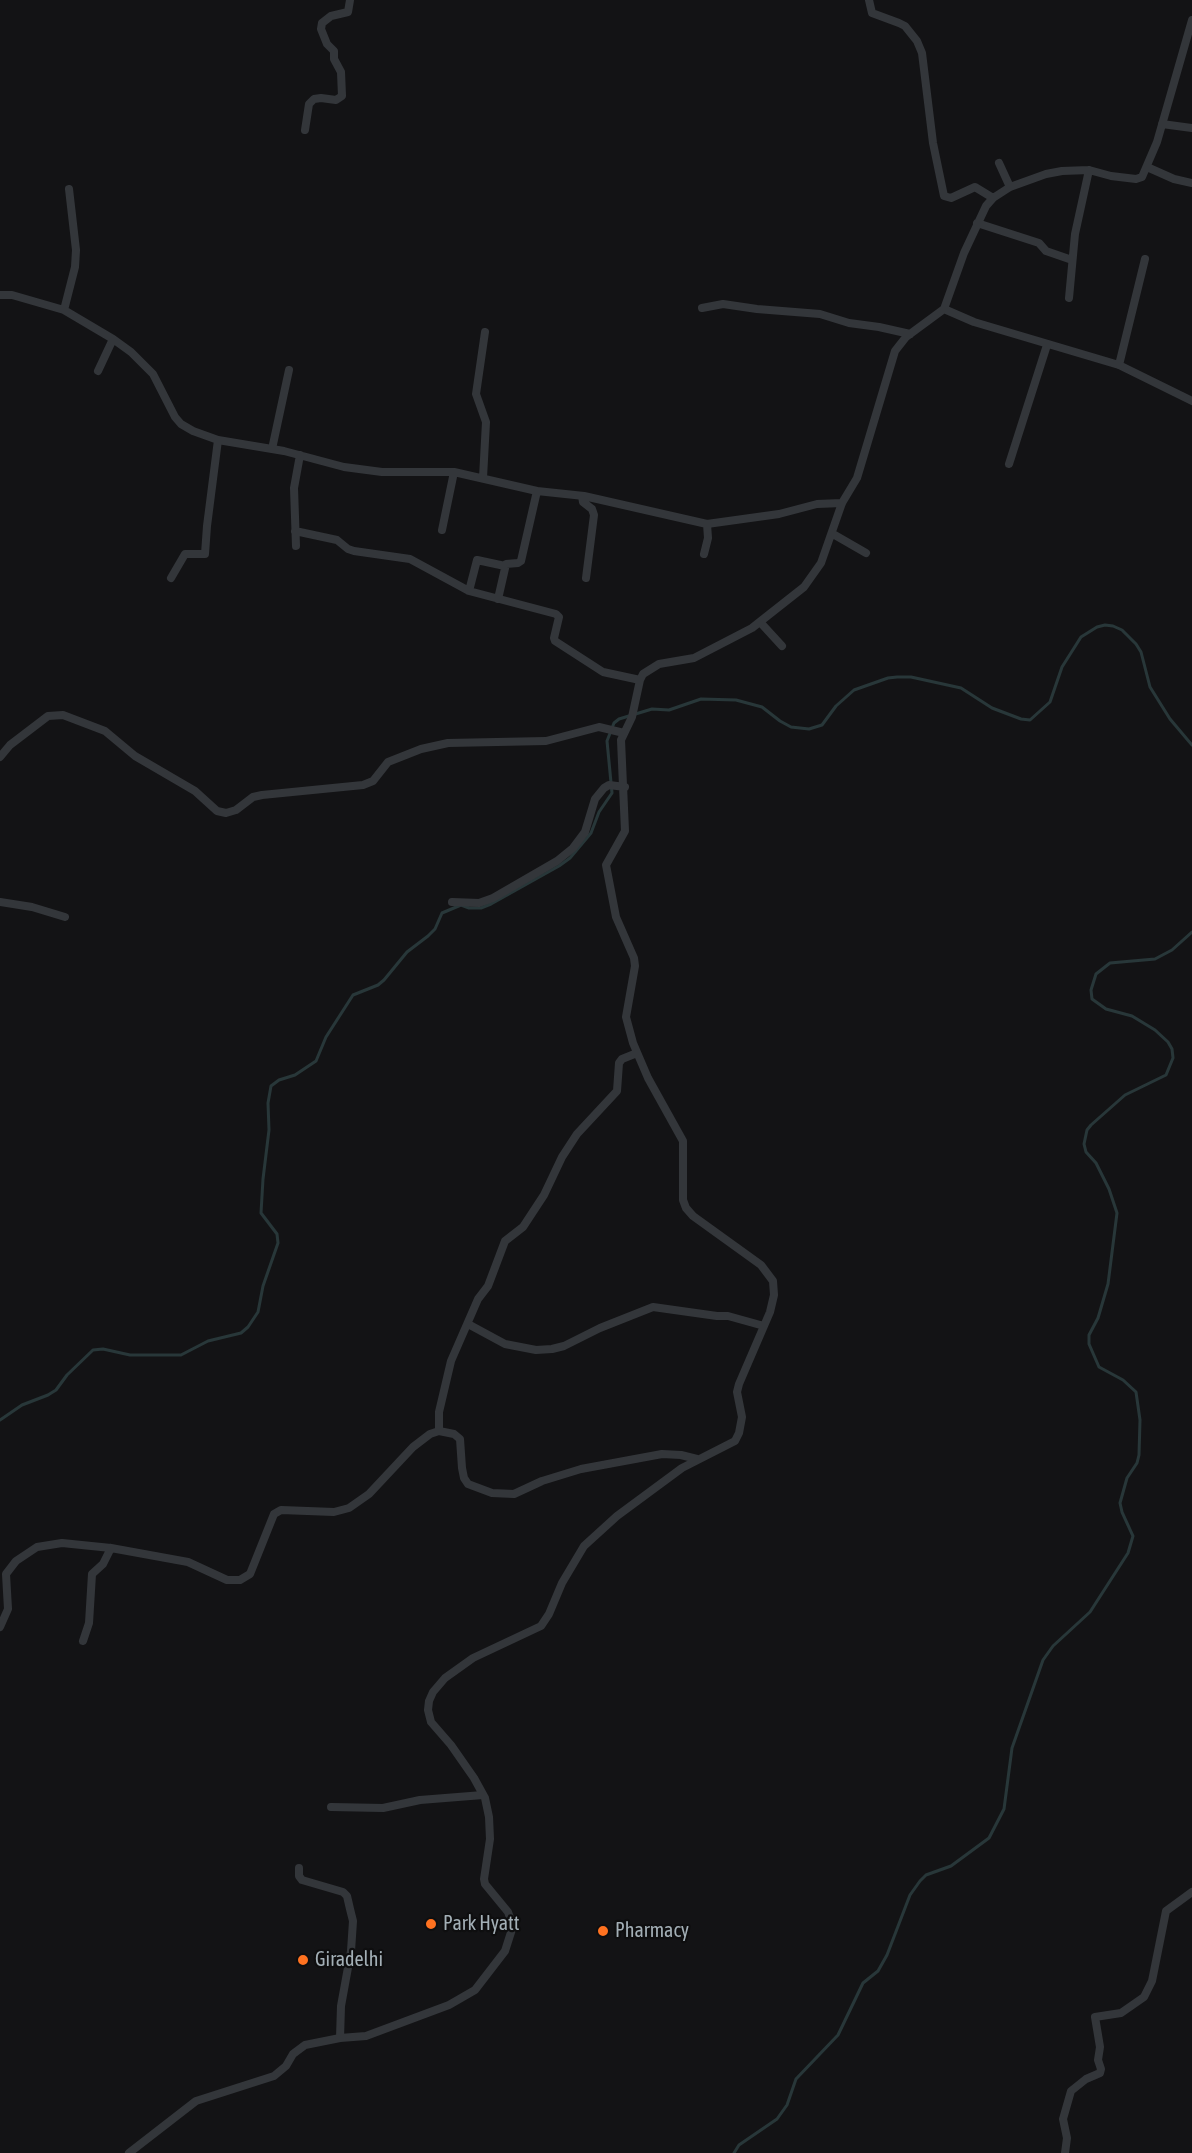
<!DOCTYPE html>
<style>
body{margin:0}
canvas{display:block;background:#131315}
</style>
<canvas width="1192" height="2153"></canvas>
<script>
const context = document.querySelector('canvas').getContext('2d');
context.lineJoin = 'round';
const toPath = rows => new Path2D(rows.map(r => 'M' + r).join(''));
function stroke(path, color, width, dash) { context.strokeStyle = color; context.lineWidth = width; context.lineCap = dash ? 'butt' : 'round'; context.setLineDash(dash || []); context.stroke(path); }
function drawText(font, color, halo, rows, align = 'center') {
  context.font = font + ' "Asap Condensed",sans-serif'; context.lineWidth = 4.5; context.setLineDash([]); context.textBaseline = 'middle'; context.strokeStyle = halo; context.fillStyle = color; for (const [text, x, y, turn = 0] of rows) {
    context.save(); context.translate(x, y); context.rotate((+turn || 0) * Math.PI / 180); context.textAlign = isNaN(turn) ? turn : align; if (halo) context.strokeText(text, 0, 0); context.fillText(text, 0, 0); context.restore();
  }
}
const stream = toPath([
 [0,1420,22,1405,48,1395,56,1390,67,1375,93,1350,103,1349,130,1355,181,1355,208,1341,241,1333,248,1327,258,1312,263,1286,278,1243,277,1234,261,1213,263,1179,269,1130,268,1103,271,1086,279,1080,295,1075,316,1061,326,1037,353,995,378,985,384,980,407,952,428,936,435,929,442,913,461,905,469,908,481,908,491,904,559,866,570,858,591,833,599,812,612,793,607,741,614,723,619,719,652,709,669,710,701,699,736,700,762,707,780,721,791,727,809,729,822,725,836,706,854,690,888,678,897,677,911,677,961,688,992,708,1021,719,1030,720,1050,702,1062,667,1081,637,1097,627,1105,625,1113,626,1122,630,1136,644,1141,652,1150,687,1170,719,1192,745],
 [734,2153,739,2145,777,2119,787,2105,796,2079,838,2035,863,1983,878,1971,887,1955,910,1895,920,1881,926,1875,951,1866,989,1838,1004,1809,1012,1748,1043,1660,1053,1646,1090,1612,1128,1553,1133,1536,1122,1512,1120,1503,1127,1478,1137,1463,1139,1455,1140,1420,1136,1392,1123,1380,1099,1367,1089,1344,1089,1335,1098,1318,1108,1284,1117,1213,1109,1189,1096,1163,1086,1152,1084,1144,1087,1130,1091,1125,1125,1095,1166,1075,1173,1058,1172,1049,1168,1042,1155,1030,1132,1016,1106,1009,1092,999,1091,990,1096,974,1110,963,1155,959,1172,950,1192,932]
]);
const street = toPath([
 [869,0,872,13,899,23,905,26,917,41,922,53,933,143,944,196,951,198,975,187,993,198],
 [1162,124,1192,128],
 [305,130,309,104,314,99,321,98,336,100,342,96,341,72,334,59,334,51,327,44,321,29,322,23,331,16,348,12,350,0],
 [999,163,1010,187],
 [1147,167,1174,179,1192,183],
 [977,223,1039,243,1046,251,1072,260],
 [0,295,12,295,64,310,113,339,131,352,153,374,175,417,181,424,193,431,218,440,284,451,344,467,382,472,454,472,537,491,584,496,707,524,779,514,817,504,842,503],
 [1069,298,1075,234,1089,170],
 [702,308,723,304,757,309,820,314,849,323,879,327,910,334],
 [944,309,974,322,1119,365,1192,401],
 [64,310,75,267,76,250,69,189],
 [1119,365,1145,259],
 [98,371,113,339],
 [272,449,289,370],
 [1009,464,1047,345],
 [483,478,486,422,476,394,485,332],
 [582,496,583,502,592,509,594,515,586,578],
 [442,530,454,472],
 [295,531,337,540,348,549,354,551,410,559,469,591,556,614,559,617,554,638,555,641,603,672,640,680],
 [833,534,866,553],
 [296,546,294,488,300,455],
 [704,554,708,538,707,524],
 [171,578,185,554,205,554,207,526,218,440],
 [469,591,477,560,505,566],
 [498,599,506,564,518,563,521,561,537,491],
 [760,622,782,646],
 [0,757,10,745,48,716,63,715,105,731,135,756,195,791,217,811,226,813,236,810,253,797,262,795,363,785,373,781,388,762,421,749,448,743,546,741,599,727,624,733],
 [0,902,32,907,65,917],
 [452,902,479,903,493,898,557,861,573,848,585,832,595,799,604,788,609,785,625,787],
 [468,1324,505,1344,536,1350,552,1349,564,1346,600,1328,653,1307,717,1316,728,1316,764,1326],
 [439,1431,439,1412,451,1361,478,1299,488,1286,505,1241,523,1227,544,1195,562,1157,577,1134,617,1091,619,1063,622,1059,637,1053],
 [0,1627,8,1609,6,1574,16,1561,37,1547,62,1543,111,1548,188,1562,227,1580,240,1580,250,1574,274,1514,281,1510,334,1512,349,1508,369,1494,413,1447,430,1434,439,1431,454,1434,460,1439,462,1468,464,1478,468,1484,492,1493,514,1494,542,1481,581,1469,662,1454,681,1455,697,1459],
 [83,1641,89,1623,92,1574,103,1564,111,1548],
 [331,1807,383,1808,420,1800,483,1795],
 [299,1868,299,1876,302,1880,343,1892,347,1896,350,1909,353,1921,351,1951,341,2006,340,2038],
 [129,2153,196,2101,274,2076,286,2066,293,2054,305,2045,340,2038,366,2036,449,2005,475,1990,505,1951,513,1926,508,1912,485,1884,484,1879,490,1839,489,1817,485,1798,474,1778,451,1745,431,1722,428,1710,429,1701,433,1692,445,1678,473,1658,541,1626,549,1614,562,1583,584,1546,617,1516,682,1468,735,1441,739,1433,742,1417,737,1392,739,1384,770,1312,774,1295,773,1281,761,1265,693,1216,686,1208,683,1200,683,1141,648,1078,633,1043,626,1017,635,966,634,958,616,917,606,865,625,831,621,740,632,717,640,680,643,674,659,664,694,658,752,628,804,587,821,563,842,503,857,478,895,351,906,337,944,309,964,253,986,206,993,198,1010,187,1046,174,1062,171,1089,170,1111,176,1136,179,1142,177,1157,142,1192,20],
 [1065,2153,1067,2138,1063,2119,1071,2091,1086,2079,1100,2073,1101,2069,1098,2060,1100,2047,1095,2017,1121,2013,1144,1997,1152,1981,1166,1911,1192,1892]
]);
const markers = [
 [431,1924,6,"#ff7220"],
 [603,1931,6,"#ff7220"],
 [303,1960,6,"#ff7220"]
];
const poiNames = [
 ["Park Hyatt",443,1924],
 ["Pharmacy",615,1931],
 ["Giradelhi",315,1960]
];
stroke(stream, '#283739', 3);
stroke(street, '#33363a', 8);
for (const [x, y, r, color] of markers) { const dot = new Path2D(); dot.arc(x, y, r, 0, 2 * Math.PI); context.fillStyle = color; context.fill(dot); stroke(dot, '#0e0e0f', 2); }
drawText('20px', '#a3afb6', '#0e0e0f', poiNames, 'left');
</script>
